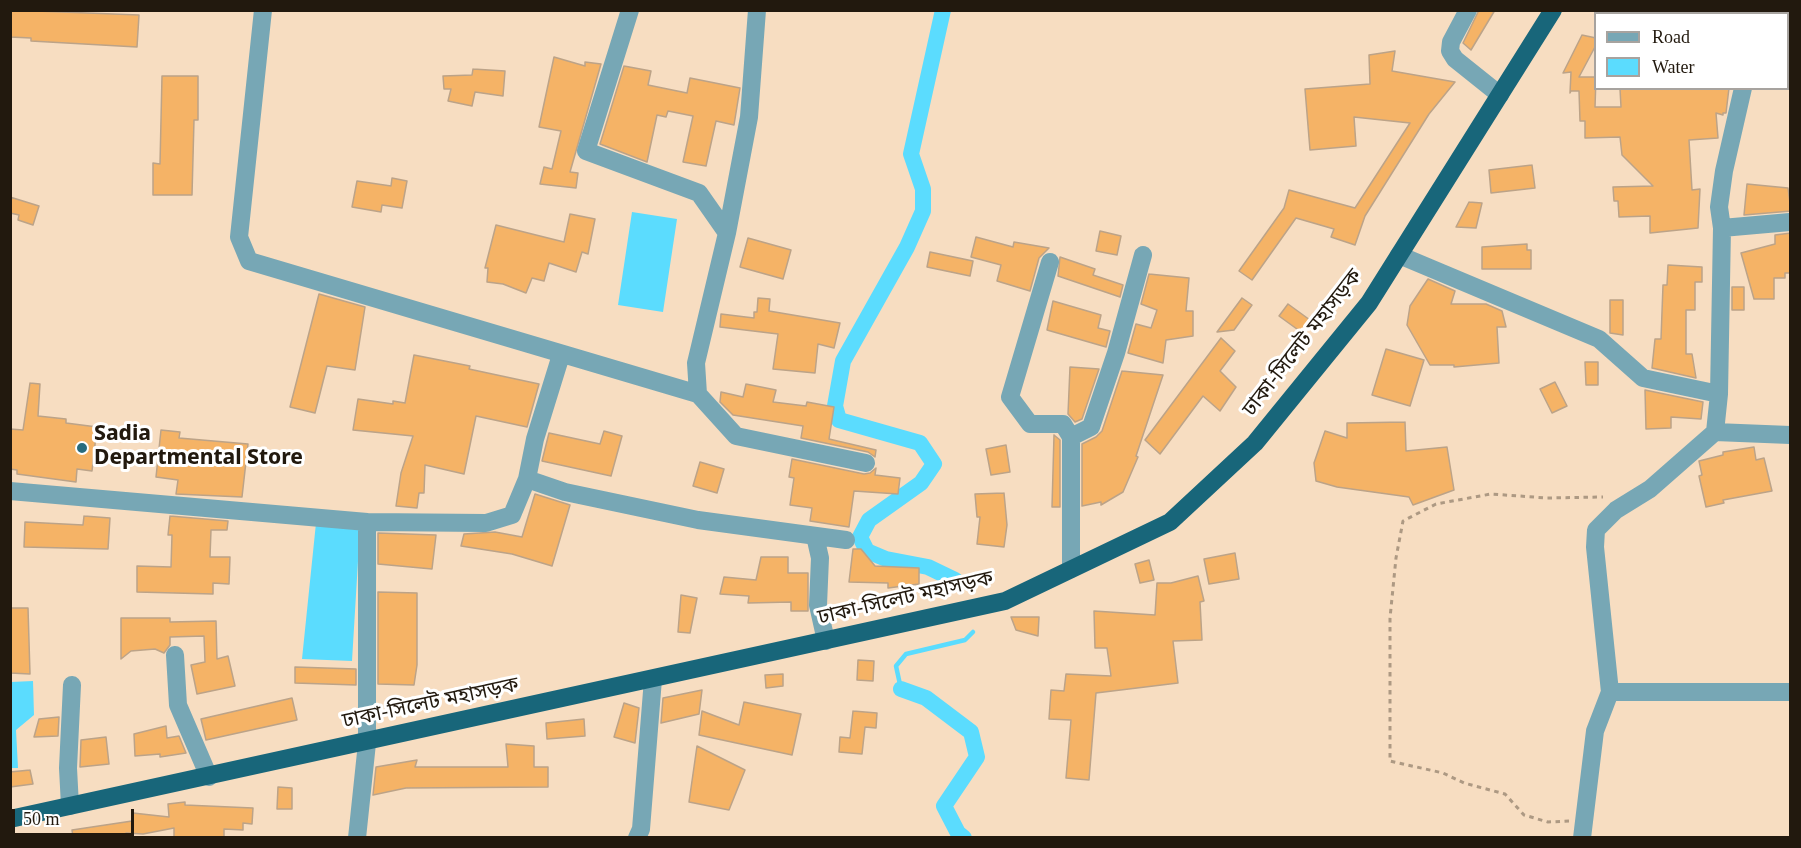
<!DOCTYPE html>
<meta charset="utf-8">
<style>
body{margin:0}
#map{position:relative;width:1801px;height:848px;overflow:hidden;background:#f7ddc1;font-family:Georgia,serif}
canvas{display:block}
.frame{position:absolute;inset:0;border:12px solid #22190e;pointer-events:none}
.legend{position:absolute;left:1594px;top:12px;width:195px;height:78px;box-sizing:border-box;background:#fff;border:2px solid #a7a39f;margin:0;padding:8px 10px;list-style:none;font-size:18px;color:#22190e}
.legend li{display:flex;align-items:center;gap:12px;height:30px}
.legend b{width:30px;border:2px solid #a7a39f}
.scale{position:absolute;left:12px;top:809px;width:122px;height:27px;box-sizing:border-box;border:3px solid #22190e;border-top:0;padding-left:8px;font-size:18px;line-height:21px;white-space:nowrap;color:#22190e;-webkit-text-stroke:4px #fff;paint-order:stroke}
</style>
<div id="map">
<canvas width="1801" height="848"></canvas>
<div class="frame"></div>
<ul class="legend">
<li><b style="height:8px;background:#77a7b5"></b>Road</li>
<li><b style="height:16px;background:#5bdcfe"></b>Water</li>
</ul>
<div class="scale">50 m</div>
</div>
<script>
const context = document.querySelector('canvas').getContext('2d');
context.lineJoin = 'round';
function fillPath(path, color) { context.fillStyle = color; context.fill(path, 'evenodd'); }
const toPath = rows => new Path2D(rows.map(r => 'M' + r).join(''));
function stroke(path, color, width, dash) { context.strokeStyle = color; context.lineWidth = width; context.lineCap = dash ? 'butt' : 'round'; context.setLineDash(dash || []); context.stroke(path); }
function drawText(font, color, halo, rows, align = 'center') {
  context.font = font + ' Georgia,"Noto Sans Bengali",serif'; context.lineWidth = 6; context.setLineDash([]); context.textBaseline = 'middle'; context.strokeStyle = halo; context.fillStyle = color; for (const [text, x, y, turn = 0] of rows) {
    context.save(); context.translate(x, y); context.rotate((+turn || 0) * Math.PI / 180); context.textAlign = isNaN(turn) ? turn : align; if (halo) context.strokeText(text, 0, 0); context.fillText(text, 0, 0); context.restore();
  }
}
const water = toPath([
 [632,212,677,219,663,312,618,305],
 [316,523,360,528,352,661,302,659],
 [33,681,34,715,16,730,18,768,11,768,11,682]
]);
const stream = toPath([
 [901,689,896,666,906,654,965,640,973,632]
]);
const canal = toPath([
 [943,10,911,154,923,189,923,211,907,247,843,361,835,406,839,420,920,443,934,464,921,483,869,520,860,537,867,551,886,559,928,567,955,580],
 [901,689,926,698,971,732,977,757,944,806,958,833,964,838]
]);
const building = toPath([
 [10,10,139,15,137,47,31,41,31,38,10,37,10,10],
 [1479,10,1495,10,1471,50,1463,43,1479,10],
 [1582,35,1596,38,1596,45,1579,77,1596,77,1595,107,1621,107,1620,89,1729,88,1726,113,1723,113,1723,115,1716,113,1718,138,1689,140,1692,190,1700,189,1698,228,1650,233,1650,216,1619,217,1618,201,1614,201,1613,187,1653,186,1622,155,1620,137,1585,138,1585,121,1580,121,1579,91,1571,91,1570,93,1571,72,1563,73,1582,35],
 [1395,51,1392,71,1455,82,1429,114,1365,216,1355,245,1331,237,1334,229,1296,218,1252,280,1239,271,1284,208,1289,190,1355,208,1410,123,1354,117,1356,146,1310,150,1305,89,1370,84,1369,55,1395,51],
 [554,57,585,66,585,62,601,64,570,172,578,173,576,188,540,184,544,167,552,169,561,131,539,127,554,57],
 [624,66,651,71,648,85,687,93,690,78,740,88,734,125,716,121,706,166,683,162,693,116,668,111,666,117,657,115,647,162,600,144,624,66],
 [473,69,505,71,503,96,475,92,472,106,448,101,451,89,444,89,443,76,472,75,473,69],
 [162,76,198,76,198,120,194,120,192,195,153,195,153,163,160,164,162,76],
 [1532,165,1535,188,1491,193,1489,170,1532,165],
 [392,178,407,181,402,208,382,205,381,212,352,207,357,181,391,186,392,178],
 [1747,184,1788,188,1791,211,1744,215,1747,184],
 [10,197,39,206,33,225,18,220,19,215,10,213,10,197],
 [1469,202,1482,203,1476,228,1456,227,1469,202],
 [570,214,595,219,588,254,582,252,576,272,549,263,544,281,532,278,526,293,503,284,487,282,488,268,485,268,496,225,564,242,570,214],
 [1100,231,1121,236,1117,255,1096,251,1100,231],
 [1791,233,1791,273,1785,273,1785,278,1774,278,1774,299,1754,299,1741,253,1775,244,1775,235,1791,233],
 [976,237,1013,247,1014,242,1049,248,1039,258,1030,291,997,281,1001,265,971,257,976,237],
 [748,238,791,250,783,279,740,267,748,238],
 [1527,244,1527,250,1531,250,1531,269,1482,269,1482,247,1527,244],
 [930,252,973,261,970,276,927,267,930,252],
 [1060,257,1095,269,1093,275,1123,285,1120,297,1058,276,1060,257],
 [1668,265,1702,267,1702,282,1695,282,1695,310,1686,310,1686,354,1692,354,1696,378,1652,368,1655,339,1661,339,1663,285,1667,285,1668,265],
 [1149,274,1189,278,1186,311,1193,311,1193,336,1166,340,1163,363,1128,353,1136,324,1151,328,1157,310,1141,304,1149,274],
 [1428,279,1455,291,1451,304,1486,304,1502,311,1506,327,1497,327,1499,363,1454,367,1454,365,1430,365,1407,325,1410,306,1428,279],
 [1732,287,1744,287,1744,310,1732,310,1732,287],
 [319,294,365,307,355,370,327,366,315,413,290,407,319,294],
 [758,298,770,299,769,311,840,323,834,348,818,344,815,373,773,369,778,334,720,327,721,314,754,318,754,312,757,312,758,298],
 [1242,298,1252,305,1234,330,1217,332,1242,298],
 [1610,300,1623,300,1623,335,1610,333,1610,300],
 [1053,301,1101,315,1098,328,1110,331,1106,347,1047,330,1053,301],
 [1288,304,1310,320,1301,332,1279,316,1288,304],
 [1221,338,1235,351,1220,371,1236,387,1220,411,1203,396,1160,454,1145,440,1221,338],
 [1386,349,1424,360,1410,406,1372,395,1386,349],
 [414,355,470,366,469,369,539,384,527,427,476,416,464,474,425,465,424,493,419,493,417,508,396,506,401,473,413,436,353,430,358,399,393,404,393,401,405,403,414,355],
 [1585,362,1598,362,1598,385,1586,385,1585,362],
 [1070,367,1099,369,1082,419,1075,422,1068,414,1070,367],
 [1122,371,1163,375,1136,456,1138,457,1123,492,1101,505,1101,502,1082,506,1082,444,1096,437,1102,431,1122,371],
 [1555,382,1567,406,1552,413,1540,389,1555,382],
 [30,383,40,384,38,416,66,419,66,423,97,427,92,471,77,469,76,482,17,474,17,470,10,469,10,429,23,430,30,383],
 [746,384,776,390,773,402,806,406,807,402,834,407,829,439,876,450,875,457,868,452,801,438,803,426,733,415,720,402,721,392,743,397,746,384],
 [1645,390,1703,402,1701,419,1671,417,1671,428,1646,429,1645,390],
 [1405,422,1406,451,1447,447,1454,490,1413,505,1409,497,1337,487,1316,481,1314,463,1325,431,1347,438,1347,423,1405,422],
 [161,430,180,432,179,438,248,444,242,497,176,494,178,480,156,477,161,430],
 [604,431,622,436,611,476,542,461,549,433,600,444,604,431],
 [1054,435,1060,440,1060,507,1052,507,1054,435],
 [1006,445,1010,472,991,475,986,449,1006,445],
 [1754,447,1756,460,1764,458,1772,491,1723,500,1724,503,1706,507,1699,476,1702,475,1699,461,1723,455,1723,452,1754,447],
 [792,459,864,474,870,473,876,468,875,475,900,478,898,494,854,491,849,527,810,521,812,508,790,505,794,478,789,477,792,459],
 [700,462,724,469,717,493,693,486,700,462],
 [1004,493,1007,525,1004,547,977,544,980,517,977,517,975,494,1004,493],
 [535,494,570,505,552,566,512,554,461,546,464,534,495,532,522,537,535,494],
 [84,516,110,518,108,549,24,547,25,522,83,525,84,516],
 [170,516,228,521,227,530,211,530,210,557,230,557,229,584,213,583,213,594,137,592,137,566,171,567,172,535,168,535,170,516],
 [378,533,436,535,432,569,378,564,378,533],
 [853,549,861,549,875,566,919,568,919,584,888,588,888,583,849,582,853,549],
 [1235,553,1239,579,1209,584,1204,559,1235,553],
 [761,557,788,557,788,573,808,573,808,611,791,611,791,602,748,603,749,596,720,594,724,577,756,580,761,557],
 [1149,560,1154,580,1140,583,1135,564,1149,560],
 [1198,576,1204,601,1200,602,1202,640,1173,641,1178,683,1096,693,1089,780,1066,778,1071,720,1049,719,1051,690,1064,691,1066,674,1111,676,1107,648,1095,648,1094,611,1155,615,1157,583,1171,583,1198,576],
 [378,592,417,593,417,665,414,685,378,684,378,592],
 [681,595,697,598,690,633,678,632,681,595],
 [10,608,28,608,30,674,10,673,10,608],
 [1011,617,1039,617,1038,636,1016,630,1011,617],
 [121,618,170,618,170,622,216,621,217,659,228,656,235,686,197,694,191,665,205,662,204,636,170,637,170,645,164,653,155,649,131,651,121,659,121,618],
 [858,660,874,661,873,681,857,680,858,660],
 [295,667,356,669,356,685,295,683,295,667],
 [783,674,783,686,766,688,765,675,783,674],
 [702,690,699,714,661,723,663,698,702,690],
 [292,698,297,720,206,740,201,719,292,698],
 [744,702,801,714,792,755,699,735,702,711,739,725,744,702],
 [624,703,639,708,635,743,614,737,624,703],
 [853,711,877,713,876,728,865,727,862,754,839,752,840,737,850,738,853,711],
 [59,717,58,736,34,737,39,719,59,717],
 [584,719,585,736,547,739,546,723,584,719],
 [166,726,167,738,179,736,186,753,160,757,160,754,135,756,134,734,166,726],
 [106,737,109,764,80,767,81,740,106,737],
 [506,744,534,746,534,767,548,767,548,787,406,788,373,795,376,767,417,760,415,767,508,767,506,744],
 [697,746,745,770,729,810,689,802,697,746],
 [30,770,33,784,10,787,10,772,30,770],
 [278,787,292,788,292,809,277,809,278,787],
 [185,802,185,805,253,808,252,824,243,823,243,830,224,829,224,837,174,837,174,828,143,834,126,833,126,837,73,837,72,830,132,821,133,813,169,817,168,804,185,802]
]);
const path = toPath([
 [1569,821,1548,822,1524,815,1505,794,1464,783,1443,773,1390,761,1390,618,1396,558,1403,521,1436,504,1491,494,1547,498,1603,497]
]);
const minor = toPath([
 [263,10,239,237,249,261,698,394],
 [630,10,586,151,699,193,727,233],
 [757,10,749,117,727,233,696,363,698,394,736,436,866,463],
 [1468,10,1451,42,1450,51,1455,59,1500,95],
 [1722,10,1722,14],
 [1722,228,1790,222],
 [1399,255,1599,339,1643,378,1719,394,1715,432,1790,435],
 [1050,262,1010,397,1030,424,1063,424,1071,437],
 [1719,394,1722,228,1719,207,1724,171,1743,88],
 [527,479,565,492,698,520,846,540],
 [10,491,367,522,367,743,357,838],
 [367,522,486,523,512,515,527,479,535,439,561,355],
 [815,536,820,558,818,605,826,641],
 [1071,569,1071,437,1091,427,1116,353,1143,255],
 [175,655,178,705,209,777],
 [1610,692,1790,692],
 [70,806,68,768,72,685],
 [637,838,641,829,653,679],
 [1582,838,1595,731,1610,692,1595,547,1596,530,1616,510,1650,489,1715,432]
]);
const trunk = toPath([
 [10,819,1005,601,1170,522,1255,443,1369,303,1553,10]
]);
const markers = [
 [82,448,6,"#286b7d"]
];
const streetNames = [
 ["ঢাকা-সিলেট মহাসড়ক",1304,344,-52],
 ["ঢাকা-সিলেট মহাসড়ক",906,600,-13],
 ["ঢাকা-সিলেট মহাসড়ক",431,705,-12]
];
const poiNames = [
 ["Sadia",94,436],
 ["Departmental Store",94,460]
];
fillPath(water, '#5bdcfe');
stroke(stream, '#5bdcfe', 4.5);
stroke(canal, '#5bdcfe', 16);
fillPath(building, '#f5b366');
stroke(building, '#bca388', 1.5);
stroke(path, '#ad9983', 3, [4.5, 4.5]);
stroke(minor, '#77a7b5', 18);
stroke(trunk, '#18667a', 18);
for (const [x, y, r, color] of markers) { const dot = new Path2D(); dot.arc(x, y, r, 0, 2 * Math.PI); context.fillStyle = color; context.fill(dot); stroke(dot, '#fff', 2); }
drawText('21px', '#22190e', '#fff', streetNames);
drawText('bold 21px', '#22190e', '#fff', poiNames, 'left');
</script>
